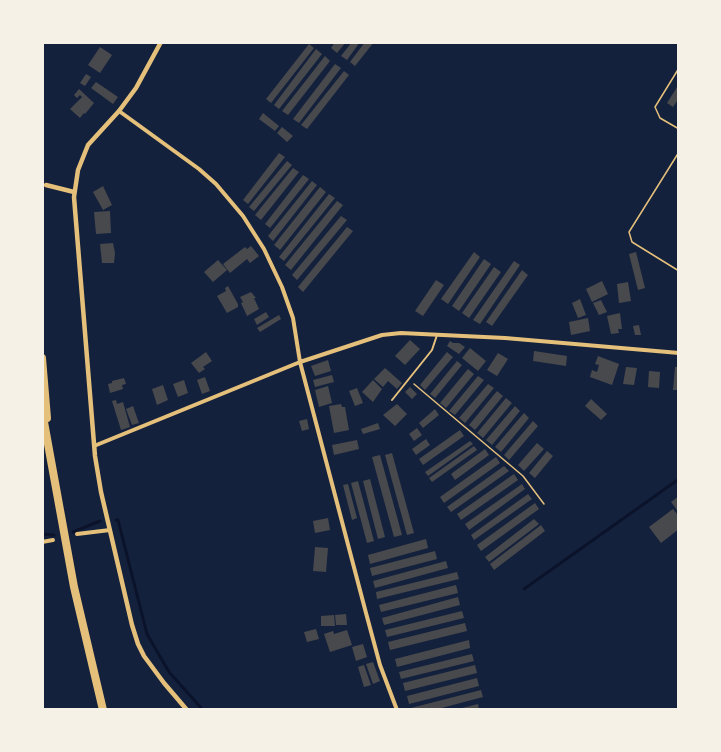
<!DOCTYPE html>
<style>
body{margin:0}
#map{position:relative;width:721px;height:752px;overflow:hidden;background:#14213d;font-family:"Nunito Sans",sans-serif}
canvas{display:block}
.frame{position:absolute;inset:0;border:44px solid #f6f1e7;pointer-events:none}
</style>
<div id="map">
<canvas width="721" height="752"></canvas>
<div class="frame"></div>
</div>
<script>
const context = document.querySelector('canvas').getContext('2d');
context.lineJoin = 'round';
const toPath = rows => new Path2D(rows.map(r => 'M' + r).join(''));
function stroke(path, color, width, dash) { context.strokeStyle = color; context.lineWidth = width; context.lineCap = dash ? 'butt' : 'round'; context.setLineDash(dash || []); context.stroke(path); }
function fillPath(path, color) { context.fillStyle = color; context.fill(path, 'evenodd'); }
const stream = toPath([
 [116,520,118,520,147,634,169,672,203,710],
 [73,532,100,521],
 [42,534,54,535],
 [524,589,679,479]
]);
const building = toPath([
 [335,42,346,42,337,53,331,48],
 [352,42,360,42,347,60,341,56],
 [365,42,374,42,355,66,350,62],
 [309,44,314,48,271,103,266,99],
 [100,47,112,55,100,73,88,65],
 [316,49,322,54,279,109,274,105],
 [325,56,330,61,288,115,282,111],
 [335,64,341,68,299,123,293,119],
 [344,71,349,75,307,129,301,125],
 [86,74,91,77,85,86,80,83],
 [96,82,118,97,113,104,91,88],
 [679,84,679,98,673,107,667,103],
 [79,89,94,103,85,114,84,113,80,118,70,109,82,97,80,95,77,98,74,95],
 [263,113,279,126,275,131,259,119],
 [282,127,293,136,287,142,277,133],
 [279,153,285,157,248,204,243,200],
 [287,161,292,165,254,211,249,207],
 [293,168,299,172,261,220,255,215],
 [303,175,309,179,270,228,265,224],
 [312,181,317,185,273,241,268,236],
 [103,186,112,205,103,210,93,192],
 [320,187,326,192,280,250,274,245],
 [329,194,335,198,284,261,279,257],
 [337,201,343,205,291,270,285,265],
 [110,211,111,233,96,234,94,212],
 [341,216,347,220,297,280,292,275],
 [347,227,353,231,303,292,298,287],
 [113,243,115,253,114,263,102,263,100,244],
 [251,246,259,256,250,263,247,259,230,273,223,264,245,247,247,249],
 [474,252,480,257,448,304,441,299],
 [636,252,645,288,638,290,629,254],
 [484,259,491,264,459,311,452,306],
 [218,260,227,270,213,282,204,272],
 [514,261,520,265,480,324,473,320],
 [494,267,501,272,469,318,462,313],
 [522,270,528,275,492,326,486,322],
 [436,280,444,285,423,316,415,311],
 [602,281,608,294,592,302,586,289],
 [628,282,631,301,619,303,617,284],
 [228,286,238,304,238,307,227,313,217,296,226,291,225,288],
 [251,292,256,298,254,298,259,309,247,316,241,303,243,302,240,297],
 [580,299,586,315,578,318,572,303],
 [601,300,607,312,599,315,593,303],
 [266,312,269,317,257,325,254,319],
 [620,313,622,329,618,329,619,333,611,334,607,316],
 [279,315,281,319,260,332,257,328],
 [588,318,590,331,571,335,569,322],
 [639,325,641,335,635,335,633,326],
 [410,340,420,349,405,365,395,356],
 [450,341,453,343,459,343,465,347,459,354,447,346],
 [470,348,486,361,478,371,462,358],
 [534,351,567,356,566,366,533,361],
 [206,352,212,361,203,367,205,369,199,373,191,363],
 [447,352,453,357,425,390,420,385],
 [498,353,508,359,497,376,487,370],
 [598,356,619,364,612,385,590,377,592,370,597,372,599,365,595,364],
 [328,360,331,371,315,376,311,366],
 [457,361,462,365,435,398,430,394],
 [626,367,637,368,634,385,623,384],
 [675,367,679,367,679,390,673,390],
 [385,368,402,383,397,389,388,381,383,387,374,379],
 [468,369,474,374,446,408,440,403],
 [649,371,660,372,659,388,648,387],
 [332,375,334,382,315,387,313,380],
 [478,376,484,380,455,415,449,411],
 [205,377,210,391,202,394,197,380],
 [124,378,126,384,122,385,123,389,110,393,108,384,112,383,112,381],
 [184,380,188,393,178,397,173,384],
 [373,380,382,389,373,402,362,392],
 [488,384,494,388,465,423,459,418],
 [163,385,168,400,157,405,152,389],
 [328,386,332,403,319,407,315,390],
 [410,387,417,394,412,399,405,392],
 [357,388,363,403,355,406,349,391],
 [497,391,503,396,475,430,469,425],
 [506,398,512,403,483,438,477,433],
 [591,399,607,414,601,420,585,406],
 [116,400,117,404,123,402,130,427,121,430,112,401],
 [341,404,342,407,345,407,349,430,334,433,329,406],
 [397,404,407,414,395,426,383,415],
 [133,406,139,423,132,425,126,409],
 [515,406,520,411,492,445,486,440],
 [435,409,439,415,423,428,419,423],
 [524,413,529,418,501,452,495,447],
 [307,419,309,429,302,431,299,421],
 [533,421,538,426,509,460,504,455],
 [378,423,380,429,363,434,361,429],
 [417,428,422,435,414,441,409,434],
 [460,430,464,436,423,465,419,459],
 [426,439,430,445,416,455,412,449],
 [357,440,359,449,334,455,332,445],
 [470,441,473,444,428,476,425,472],
 [537,443,544,449,524,471,518,465],
 [474,446,477,450,432,482,429,478],
 [485,449,489,455,455,480,451,474],
 [547,451,553,456,535,478,529,473],
 [392,453,414,533,407,535,385,455],
 [380,455,402,535,394,537,372,457],
 [496,457,500,463,444,503,440,497],
 [504,466,509,471,451,512,447,507],
 [514,474,518,480,461,520,457,514],
 [370,479,385,537,378,539,363,481],
 [358,481,374,541,367,543,351,483],
 [348,484,357,518,352,520,343,485],
 [522,484,525,489,469,530,465,524],
 [528,494,532,499,474,540,471,535],
 [679,496,679,529,661,543,649,527,673,509,677,514,679,513,671,502],
 [535,503,539,509,481,551,477,545],
 [328,518,330,530,315,533,313,521],
 [534,519,539,524,489,562,485,557],
 [541,525,545,531,494,570,490,564],
 [426,539,428,548,370,564,368,555],
 [315,547,328,548,326,572,313,571],
 [435,551,437,559,372,576,370,568],
 [446,561,448,568,375,588,373,581],
 [457,572,459,579,377,599,376,592],
 [456,585,458,593,381,612,379,605],
 [458,597,460,605,384,625,382,618],
 [462,611,464,618,387,637,385,630],
 [346,614,347,625,336,625,335,615],
 [334,615,335,626,321,626,321,616],
 [465,623,467,631,390,650,388,642],
 [316,629,319,639,307,642,304,632],
 [347,630,352,645,330,652,324,634,333,631,334,634],
 [469,640,470,648,397,667,395,659],
 [363,644,367,657,356,661,352,647],
 [472,654,474,661,401,679,399,672],
 [373,662,380,681,373,684,366,664],
 [364,665,371,685,364,687,358,667],
 [475,665,477,673,405,691,403,683],
 [477,678,479,686,409,704,407,696],
 [481,690,483,697,434,710,412,710,411,708],
 [478,704,479,710,459,710,458,709]
]);
const path = toPath([
 [679,68,655,107,660,118,679,129],
 [679,152,629,232,632,242,679,271],
 [414,384,523,476,544,504]
]);
const service = toPath([
 [392,400,432,350,437,335]
]);
const minor = toPath([
 [119,111,199,169,216,184,243,216,264,249,282,287,293,318,300,362,366,613,380,665,397,710],
 [94,446,300,362,382,335,401,333,505,338,679,353],
 [77,534,110,530],
 [42,542,53,540]
]);
const tertiary = toPath([
 [161,42,136,88,119,111,88,145,78,170,74,197,95,456,101,492,132,625,138,644,144,656,164,683,187,710],
 [46,185,74,192]
]);
const motorway = toPath([
 [42,358,47,418],
 [42,411,74,587,103,710]
]);
stroke(stream, '#0b132b', 3);
fillPath(building, '#48494c');
stroke(path, '#e5c07b', 1.5);
stroke(service, '#e5c07b', 2);
stroke(minor, '#e5c07b', 4);
stroke(tertiary, '#e5c07b', 4.5);
stroke(motorway, '#e5c07b', 8);
</script>
